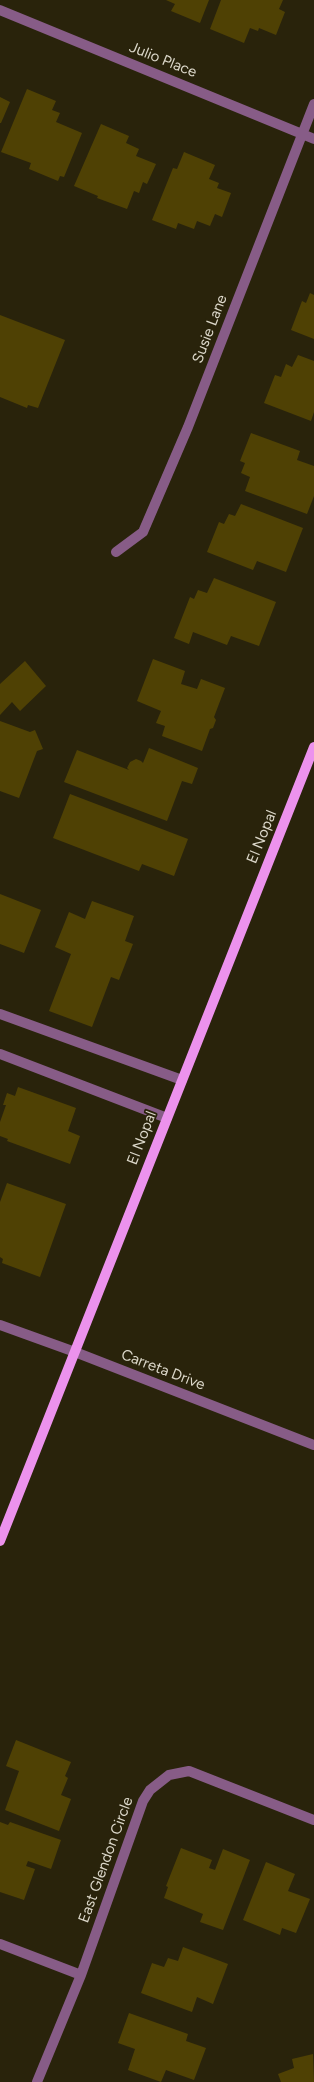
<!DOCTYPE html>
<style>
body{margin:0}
canvas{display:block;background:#29230b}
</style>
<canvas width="314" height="2082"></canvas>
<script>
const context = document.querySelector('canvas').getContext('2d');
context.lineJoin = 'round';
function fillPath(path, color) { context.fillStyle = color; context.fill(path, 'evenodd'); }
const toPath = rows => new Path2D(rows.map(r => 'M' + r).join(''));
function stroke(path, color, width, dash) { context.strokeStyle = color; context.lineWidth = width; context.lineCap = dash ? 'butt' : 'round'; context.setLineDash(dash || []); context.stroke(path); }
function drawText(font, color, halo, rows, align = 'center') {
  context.font = font + ' Figtree,sans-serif'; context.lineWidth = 3.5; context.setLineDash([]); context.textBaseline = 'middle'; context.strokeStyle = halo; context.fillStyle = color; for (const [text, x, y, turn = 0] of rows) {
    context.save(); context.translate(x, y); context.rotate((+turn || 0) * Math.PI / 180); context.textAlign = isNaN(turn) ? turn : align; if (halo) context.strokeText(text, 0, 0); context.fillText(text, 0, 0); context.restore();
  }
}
const building = toPath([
 [166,0,209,0,200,23,171,11,175,4],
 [221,0,283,0,279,9,285,12,276,35,259,28,258,31,250,28,244,43,210,29],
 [27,89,56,101,52,110,60,113,56,122,82,133,64,177,60,176,58,181,29,169,31,163,1,152],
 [0,97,10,102,1,123,0,123],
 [101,124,129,136,126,143,139,149,136,156,156,164,147,184,143,182,139,193,134,191,127,209,97,198,98,196,74,186],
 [184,152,215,165,209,179,219,183,217,188,231,193,222,217,215,214,210,226,197,221,194,229,178,223,176,229,152,220,173,168,177,169],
 [310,293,314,295,314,339,291,330,302,301,306,303],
 [0,315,65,340,38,408,28,405,27,408,0,397],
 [298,355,314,361,314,412,311,421,264,403,275,375,281,377,286,364,292,367],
 [251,433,300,451,297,460,314,466,314,496,307,514,245,491,250,477,241,473,245,463,240,461],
 [241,504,303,528,286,572,257,561,253,570,207,552,219,522,224,524,229,514,235,516],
 [214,578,276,602,259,646,231,636,227,645,193,632,189,644,174,638,190,597,194,599,198,590,207,593],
 [153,659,185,671,181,684,197,689,201,679,225,688,214,717,216,720,213,728,210,729,202,751,162,736,165,726,156,723,161,711,137,701],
 [25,661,46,686,20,711,12,702,0,715,0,684],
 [0,721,30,732,35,730,43,749,37,751,19,798,0,791],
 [149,748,198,768,192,784,182,781,167,821,64,782,77,750,129,770,127,768,130,762,136,759,141,761,143,763],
 [70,794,188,839,174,876,142,864,139,871,53,838],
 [0,894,41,910,24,953,0,944],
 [92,901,134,916,125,941,133,944,119,980,111,977,92,1027,49,1011,71,954,55,947,69,912,85,919],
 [18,1087,76,1108,68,1131,80,1136,70,1164,7,1141,8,1139,0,1136,0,1122,6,1105,3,1105,7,1093,15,1096],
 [7,1183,66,1204,40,1277,2,1263,3,1259,0,1257,0,1202],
 [16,1740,71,1762,65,1776,68,1778,61,1795,71,1799,59,1831,5,1810,19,1771,6,1766],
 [0,1822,8,1825,10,1822,61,1840,51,1869,28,1861,26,1866,35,1869,24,1900,0,1892],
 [181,1848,212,1860,209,1868,215,1870,223,1849,250,1860,223,1930,200,1922,203,1914,164,1898,168,1887,166,1886],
 [266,1862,295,1874,288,1891,310,1899,296,1933,282,1928,280,1935,243,1920],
 [183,1947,228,1964,213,2004,197,1997,192,2012,141,1993,152,1963,164,1967,168,1958,178,1961],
 [129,2013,188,2034,186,2041,206,2048,194,2080,166,2070,161,2082,128,2070,135,2049,118,2043],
 [313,2054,314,2082,281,2082,278,2074,294,2068,292,2059]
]);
const minor = toPath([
 [0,10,314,139],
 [116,552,143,532,188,427,314,104],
 [0,1014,182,1080],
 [0,1054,167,1118],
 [0,1325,75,1352,314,1445],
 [0,1944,81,1975],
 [37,2082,81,1975,143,1801,150,1790,169,1775,189,1771,314,1820]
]);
const major = toPath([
 [0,1541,314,747]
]);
const streetNames = [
 ["Julio Place",163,60,22],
 ["Susie Lane",210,329,-69],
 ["El Nopal",262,837,-68],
 ["El Nopal",142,1138,-69],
 ["Carreta Drive",163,1370,21],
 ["East Glendon Circle",106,1860,-70]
];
fillPath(building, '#4f4104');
stroke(minor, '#875c87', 10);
stroke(major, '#ec92ed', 10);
drawText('15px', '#dbd7c9', '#29230b', streetNames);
</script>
